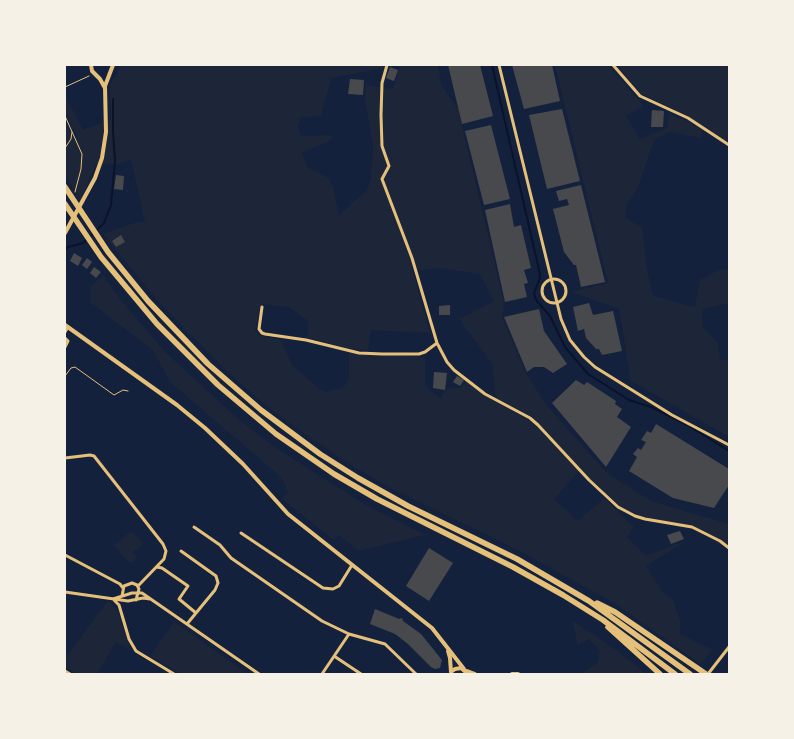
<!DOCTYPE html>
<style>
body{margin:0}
#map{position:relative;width:794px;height:739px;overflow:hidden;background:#14213d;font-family:Manrope,sans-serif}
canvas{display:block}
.frame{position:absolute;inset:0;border:66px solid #f6f1e7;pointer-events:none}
</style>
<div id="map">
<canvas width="794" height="739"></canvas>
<div class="frame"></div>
</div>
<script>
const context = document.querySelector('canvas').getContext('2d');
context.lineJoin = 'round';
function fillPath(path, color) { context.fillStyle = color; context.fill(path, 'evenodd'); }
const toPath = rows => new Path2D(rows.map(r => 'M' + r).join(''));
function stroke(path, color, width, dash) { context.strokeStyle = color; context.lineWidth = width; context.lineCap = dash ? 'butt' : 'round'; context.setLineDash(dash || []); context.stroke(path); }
const green = toPath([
 [120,65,385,65,384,68,331,78,321,116,301,117,298,127,301,136,332,135,331,140,302,153,307,167,327,177,333,186,339,215,367,190,371,179,373,145,365,99,366,85,393,89,400,65,438,65,441,85,458,109,504,303,502,318,526,373,547,406,608,474,651,501,729,524,729,544,690,525,645,518,626,510,615,503,590,480,532,416,498,399,495,393,493,365,459,319,494,301,480,274,440,268,420,270,411,265,430,333,371,330,368,350,352,349,308,338,308,321,289,307,261,304,255,330,258,335,281,340,292,365,318,388,326,392,343,388,349,379,349,352,425,357,425,386,440,398,448,388,460,388,466,381,489,398,527,419,542,431,579,471,554,499,578,521,604,498,634,527,627,537,646,556,687,540,646,566,663,593,673,599,681,623,679,633,712,650,701,664,614,603,514,548,394,490,356,468,303,433,269,408,227,371,189,333,159,302,103,234,134,223,145,222,131,159,118,164,96,164,80,201,65,174,65,120,75,140,77,137,65,112,65,95,83,130,111,119,110,85,117,74],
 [555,65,608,65,644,106,626,116,640,139,667,128,669,114,687,121,702,130,701,138,670,132,654,140,637,190,627,203,625,217,643,229,646,264,653,296,695,307,700,280,720,269,729,270,729,303,702,309,703,327,718,343,720,360,729,360,729,437,631,381,619,309,571,292,608,283],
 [617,65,729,65,729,143,688,116,641,94],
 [103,275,119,298,166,353,236,417,272,445,318,475,368,506,425,535,358,551,339,535,334,540,282,499,288,492,282,478,171,383,152,349,90,302,91,287],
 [131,531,144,544,133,552,137,558,131,563,129,561,128,562,114,545],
 [108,600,117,610,131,651,116,642,97,674,77,674,65,667,65,659],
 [572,620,619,652,646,674,582,674,598,662,600,651,589,639,578,645],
 [174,622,248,674,181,674,150,656]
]);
const stream = toPath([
 [492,65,539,270,540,278,534,293,536,300,550,316,565,347,588,374,629,400,651,407,689,426,729,451],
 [65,250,68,247,83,243,104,223,111,205,115,160,113,132,113,99]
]);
const building = toPath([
 [448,65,480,65,493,116,462,124],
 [512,65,552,65,560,101,524,109],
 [390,67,398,70,394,81,386,78],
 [350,79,364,80,363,95,348,94],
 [562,109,580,181,547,189,529,115],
 [652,110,664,111,663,127,651,127],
 [491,125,510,199,484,205,465,131],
 [116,175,124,176,123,190,114,189],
 [581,185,605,282,581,287,576,265,574,265,564,252,553,209,569,205,567,199,559,201,556,191],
 [510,204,514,227,521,225,531,268,524,270,528,283,524,284,527,297,505,302,485,210],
 [121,235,125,242,116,247,112,241],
 [74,253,82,258,78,266,70,261],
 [87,258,92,262,87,269,82,265],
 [94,267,101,272,96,278,90,273],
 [589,303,593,315,613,311,622,351,602,355,599,349,596,349,586,338,584,329,578,331,573,307],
 [450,305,450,315,439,315,439,306],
 [539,309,544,331,567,364,553,373,544,367,534,367,527,372,504,317],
 [434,372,447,373,445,390,433,388],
 [457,376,464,380,460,386,453,382],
 [576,380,584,385,587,382,616,401,615,404,622,409,617,417,631,427,606,467,552,403],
 [656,424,729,469,729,485,714,508,673,498,629,471,637,457,633,454,638,448,641,450,646,442,641,440,647,431,651,433],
 [680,531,684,539,671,544,667,535],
 [429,548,453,563,429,601,406,586],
 [375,609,399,619,402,618,403,621,421,634,442,660,440,668,435,669,431,667,408,644,395,634,370,624]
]);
const path = toPath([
 [65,87,89,76],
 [65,116,82,154,81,169,75,192],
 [65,148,71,139,72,132],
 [65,376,71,368,75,367,114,395,123,390,128,391]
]);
const minor = toPath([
 [387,65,382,83,381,115,382,146,389,166,382,179,412,258,437,343,447,362,454,370,485,394,530,418,538,425,589,480,618,507,635,516,645,519,692,527,720,541,729,548],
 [499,65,561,319,570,340,584,357,595,367,672,415,729,445],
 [613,65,640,96,688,118,729,145],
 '542 291a12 12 0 1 1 24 0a12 12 0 1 1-24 0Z',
 [262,307,259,329,262,333,265,334,306,340,359,353,382,354,419,354,425,352,437,343],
 [65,332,68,327],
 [65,338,68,341,65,347],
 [65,458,90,455,94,456,163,544,166,551,164,559,138,586],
 [194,527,220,545,231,558,322,621,349,634,385,644,416,674],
 [241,533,323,588,333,589,339,586,352,565],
 [181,551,216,576,218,583,215,590,196,613],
 [65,555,120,584,123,588],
 [157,567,162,568,188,586,179,599,196,613,187,624],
 [65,592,128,601,143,598,150,599],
 [122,596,124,586,132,583,137,585,139,589,136,600],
 [113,599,132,593,142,593,259,674],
 [113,599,119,605,129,639,136,651,174,674],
 [334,656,361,674],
 [65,671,70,674],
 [322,674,349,634],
 [708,674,729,647]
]);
const tertiary = toPath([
 [91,65,92,71,100,79,105,88],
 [65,233,95,178,102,158,106,132,105,86,113,65],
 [65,325,177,405,205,428,243,464,288,514,432,628,464,669],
 [448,651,450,658,451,672],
 [467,671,475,674],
 [451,672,455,669,461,668,468,674],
 [512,674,518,674]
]);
const motorway = toPath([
 [65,187,108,252,148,301,208,364,261,410,320,454,358,478,408,506,517,559,589,601,690,674],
 [65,204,101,257,157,324,218,385,276,434,334,474,377,499,513,567,563,595,603,620,675,674],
 [597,603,615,612,706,674],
 [608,627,660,674]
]);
fillPath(green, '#1d2539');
stroke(stream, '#0b132b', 2);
fillPath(building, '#48494c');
stroke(path, '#e5c07b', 1);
stroke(minor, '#e5c07b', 3);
stroke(tertiary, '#e5c07b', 4);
stroke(motorway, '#e5c07b', 5.5);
</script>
